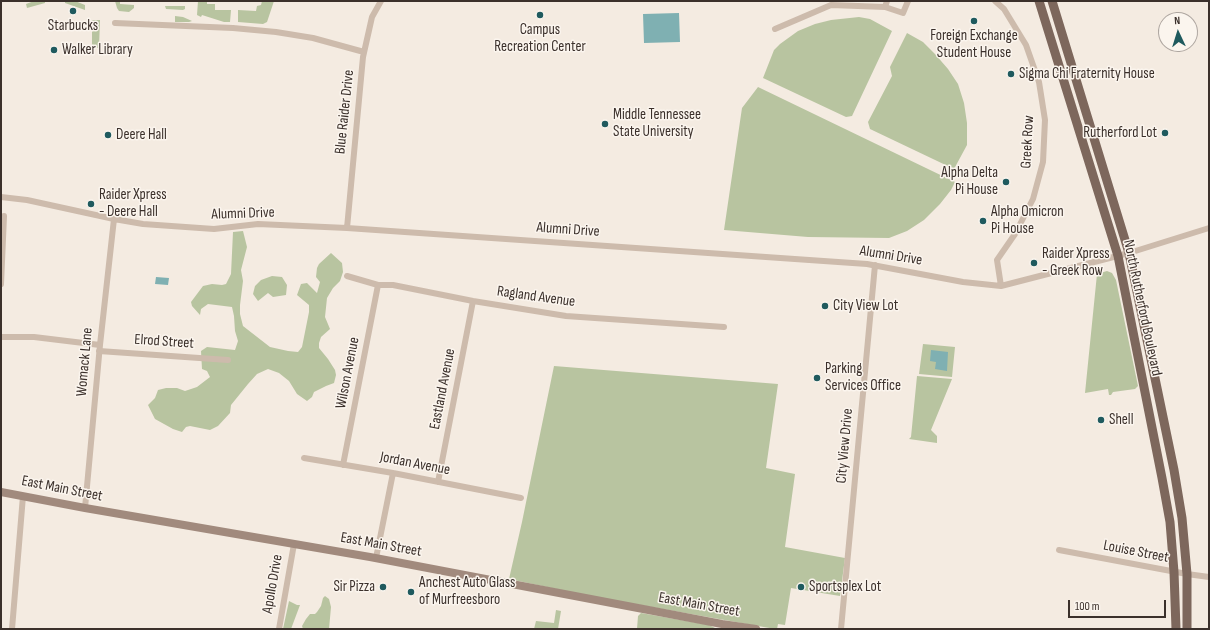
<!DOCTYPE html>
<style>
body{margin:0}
#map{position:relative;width:1210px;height:630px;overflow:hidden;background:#f4ebe1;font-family:"Sofia Sans Condensed",sans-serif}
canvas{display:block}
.frame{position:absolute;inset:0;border:2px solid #3b302b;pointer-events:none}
.north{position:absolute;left:1158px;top:12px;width:40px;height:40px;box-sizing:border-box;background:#fbf5ee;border:1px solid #aea6a0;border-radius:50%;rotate:356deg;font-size:11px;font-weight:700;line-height:16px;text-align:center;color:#3b302b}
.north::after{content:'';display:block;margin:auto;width:14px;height:18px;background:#1f5a5e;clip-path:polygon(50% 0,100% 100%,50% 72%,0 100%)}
.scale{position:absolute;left:1068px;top:600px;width:98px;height:18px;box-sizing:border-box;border:2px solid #3b302b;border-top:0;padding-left:5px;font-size:12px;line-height:14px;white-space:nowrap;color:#3b302b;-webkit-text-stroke:3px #fbf5ee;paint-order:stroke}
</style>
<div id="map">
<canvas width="1210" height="630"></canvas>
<div class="frame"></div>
<div class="north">N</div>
<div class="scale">100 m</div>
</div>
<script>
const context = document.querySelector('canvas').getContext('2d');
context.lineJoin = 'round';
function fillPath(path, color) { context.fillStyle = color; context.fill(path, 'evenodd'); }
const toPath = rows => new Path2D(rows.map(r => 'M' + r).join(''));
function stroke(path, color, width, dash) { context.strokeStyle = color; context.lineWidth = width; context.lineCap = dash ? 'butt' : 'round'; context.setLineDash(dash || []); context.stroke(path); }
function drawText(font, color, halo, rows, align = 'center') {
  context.font = font + ' "Sofia Sans Condensed",sans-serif'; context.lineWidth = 3; context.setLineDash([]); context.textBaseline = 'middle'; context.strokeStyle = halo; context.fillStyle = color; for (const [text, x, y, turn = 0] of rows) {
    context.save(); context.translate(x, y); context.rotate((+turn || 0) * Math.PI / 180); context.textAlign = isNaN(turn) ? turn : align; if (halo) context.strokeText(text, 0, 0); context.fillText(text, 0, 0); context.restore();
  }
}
const green = toPath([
 [34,1,45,1,45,3,27,8,26,4],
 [65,1,75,1,85,5,85,10,65,3],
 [115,1,120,1,120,4,134,5,134,8,129,12,119,11,117,8],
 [198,1,207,1,207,4,215,4,215,10,231,10,230,22,224,22,202,15,201,17,197,15],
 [262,1,274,1,267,22,263,24,238,22,238,10,256,11,257,6,261,5],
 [165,6,185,6,185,9,183,10,166,9],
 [175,16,183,17,192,21,189,22,175,22],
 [859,17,870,19,892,31,852,116,846,117,763,78,774,50,780,44,798,31,815,24,831,20],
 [92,20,100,20,99,48,92,48],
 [907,33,923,42,935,54,948,69,958,84,964,103,967,123,967,145,954,169,870,129,868,122,892,76,890,67],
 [758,87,955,182,951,190,940,204,924,220,907,231,889,238,808,237,724,230,742,108],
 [243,231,247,247,241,270,243,281,240,305,240,314,243,326,270,347,288,351,298,352,302,347,309,312,309,305,297,295,301,284,307,283,317,293,320,282,316,277,317,268,319,264,331,253,342,263,343,272,340,281,333,288,327,298,325,317,330,329,321,337,319,343,319,348,328,359,335,370,336,375,334,383,326,386,314,392,312,397,307,401,297,394,289,381,279,373,268,369,257,374,248,384,231,405,230,413,218,426,210,430,190,426,186,427,182,432,173,429,155,419,148,405,155,398,158,390,166,388,177,388,185,391,197,387,210,377,207,371,202,369,201,351,207,347,235,350,238,341,235,331,234,316,232,307,208,304,201,309,200,315,192,306,191,302,203,286,212,284,222,285,226,284,231,274,233,232],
 [1107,271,1112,273,1116,280,1138,386,1135,389,1113,392,1111,395,1109,395,1108,389,1085,393,1097,274],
 [272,276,282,277,287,285,286,295,273,297,268,293,258,301,253,294,255,286,261,280],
 [923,344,955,347,952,377,919,374],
 [554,366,778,384,766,468,795,474,785,547,845,558,840,596,791,588,785,625,778,624,777,629,775,629,590,596,509,579,522,522],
 [917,376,952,379,931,430,937,436,937,443,909,439,911,437],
 [325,596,329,599,331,607,329,629,303,629,302,626,306,619,310,614,315,614,317,612,321,606,323,598],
 [289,601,297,605,300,605,291,629,283,629],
 [556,610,561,611,558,629,534,629,536,621,554,623],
 [641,613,709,625,717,629,637,629,638,616]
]);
const water = toPath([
 [679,13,680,42,644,43,643,14],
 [156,277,169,278,168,285,155,284],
 [931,350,948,352,947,371,935,369,936,362,930,361]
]);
const street = toPath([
 [887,1,885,7,903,13,908,1],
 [995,1,1004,9,1026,45,1039,82,1045,120,1043,162,1033,199,1015,234,997,260,1001,286],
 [115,23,233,28,276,32,313,38,364,52],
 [775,29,831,5,885,7],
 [1,197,27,200,114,219,143,224,214,229,258,224,347,228,867,264,963,282,1001,286,1129,253,1209,228],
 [347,228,363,57,372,17,381,1],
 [347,276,378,285,393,285,473,301,566,316,724,327],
 [1,284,4,216],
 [1,337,34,337,100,345],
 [99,351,228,360],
 [304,458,393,473,521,498],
 [343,465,378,285],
 [438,482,473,301],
 [85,508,100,345,114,219],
 [1059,550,1187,574,1209,577],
 [376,558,393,473],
 [12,629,23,496],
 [279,629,294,544],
 [841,629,875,265]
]);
const secondary = toPath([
 [1,492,85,508,370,557,722,624,756,629]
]);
const primary = toPath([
 [1039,1,1118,256,1162,478,1170,522,1174,572,1176,629],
 [1052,1,1129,253,1174,470,1182,518,1187,574,1187,629]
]);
const markers = [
 [73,11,4,"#1f5a5e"],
 [540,15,4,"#1f5a5e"],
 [974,21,4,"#1f5a5e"],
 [54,50,4,"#1f5a5e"],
 [1011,74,4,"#1f5a5e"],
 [605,124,4,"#1f5a5e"],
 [1165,133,4,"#1f5a5e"],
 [108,135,4,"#1f5a5e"],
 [1006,182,4,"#1f5a5e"],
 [91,204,4,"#1f5a5e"],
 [983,221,4,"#1f5a5e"],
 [1034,263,4,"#1f5a5e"],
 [825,306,4,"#1f5a5e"],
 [817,378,4,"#1f5a5e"],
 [1101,420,4,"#1f5a5e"],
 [383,587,4,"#1f5a5e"],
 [801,587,4,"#1f5a5e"],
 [411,592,4,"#1f5a5e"]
];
const poiNames = [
 ["Starbucks",73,26,"center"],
 ["Campus",540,30,"center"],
 ["Recreation Center",540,47,"center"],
 ["Foreign Exchange",974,36,"center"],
 ["Student House",974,53,"center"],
 ["Walker Library",62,50],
 ["Sigma Chi Fraternity House",1019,74],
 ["Middle Tennessee",613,115],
 ["State University",613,132],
 ["Rutherford Lot",1157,133,"right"],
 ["Deere Hall",116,135],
 ["Alpha Delta",998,173,"right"],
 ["Pi House",998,190,"right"],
 ["Raider Xpress",99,195],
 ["- Deere Hall",99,212],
 ["Alpha Omicron",991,212],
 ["Pi House",991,229],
 ["Raider Xpress",1042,254],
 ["- Greek Row",1042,271],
 ["City View Lot",833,306],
 ["Parking",825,369],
 ["Services Office",825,386],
 ["Shell",1109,420],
 ["Anchest Auto Glass",419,583],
 ["of Murfreesboro",419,600],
 ["Sir Pizza",375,587,"right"],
 ["Sportsplex Lot",809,587]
];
const streetNames = [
 ["Blue Raider Drive",345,112,-84],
 ["Greek Row",1028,142,-87],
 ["Alumni Drive",243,214,-2],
 ["Alumni Drive",568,230,4],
 ["Alumni Drive",891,256,9],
 ["Ragland Avenue",536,297,8],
 ["North Rutherford Boulevard",1142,308,78],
 ["Elrod Street",164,342,4],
 ["Womack Lane",85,362,-85],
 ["Wilson Avenue",348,373,-79],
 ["Eastland Avenue",443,389,-79],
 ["City View Drive",845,446,-85],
 ["Jordan Avenue",415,464,11],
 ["East Main Street",62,489,11],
 ["East Main Street",381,545,10],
 ["Louise Street",1136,552,11],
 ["Apollo Drive",273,584,-80],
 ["East Main Street",699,605,10]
];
fillPath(green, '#b8c4a0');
fillPath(water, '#7fb0b2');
stroke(street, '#cdbbac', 6);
stroke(secondary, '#a18a7d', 8);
stroke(primary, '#7d675c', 9);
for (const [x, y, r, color] of markers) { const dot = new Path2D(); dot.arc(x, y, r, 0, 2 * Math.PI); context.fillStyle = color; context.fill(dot); stroke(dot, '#fbf5ee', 1.5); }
drawText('15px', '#3b302b', '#fbf5ee', poiNames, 'left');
drawText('15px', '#3b302b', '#fbf5ee', streetNames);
</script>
